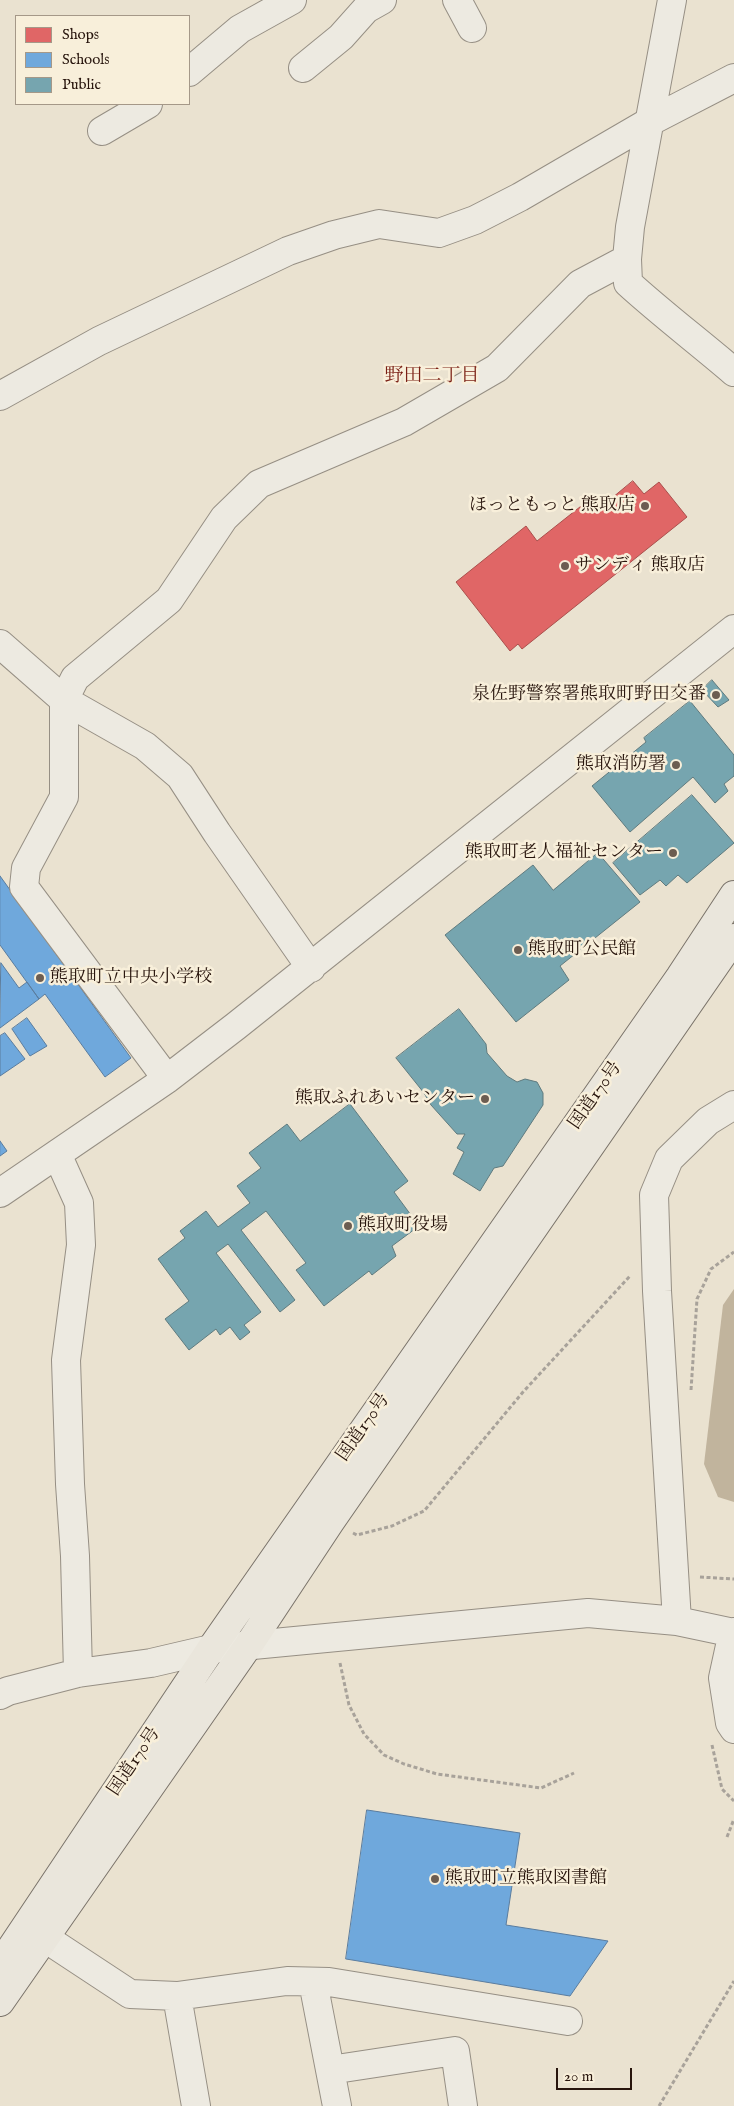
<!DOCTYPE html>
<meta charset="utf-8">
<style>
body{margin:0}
#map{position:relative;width:734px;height:2106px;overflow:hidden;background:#eae2d0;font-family:"IM FELL English",serif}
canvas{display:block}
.legend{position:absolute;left:15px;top:15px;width:175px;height:90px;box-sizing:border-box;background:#f8efda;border:1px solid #a59888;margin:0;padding:6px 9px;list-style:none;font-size:15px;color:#28150d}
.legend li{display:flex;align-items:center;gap:10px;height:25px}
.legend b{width:25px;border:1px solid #a59888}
.scale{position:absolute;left:556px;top:2068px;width:76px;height:22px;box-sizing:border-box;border:2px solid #28150d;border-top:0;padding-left:6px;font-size:15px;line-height:18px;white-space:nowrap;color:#28150d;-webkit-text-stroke:4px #f8efda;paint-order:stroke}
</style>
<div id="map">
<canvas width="734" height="2106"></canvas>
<ul class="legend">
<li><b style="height:14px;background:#e06666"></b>Shops</li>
<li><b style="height:14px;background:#6fa8dc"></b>Schools</li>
<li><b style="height:14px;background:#76a5af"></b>Public</li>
</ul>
<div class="scale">20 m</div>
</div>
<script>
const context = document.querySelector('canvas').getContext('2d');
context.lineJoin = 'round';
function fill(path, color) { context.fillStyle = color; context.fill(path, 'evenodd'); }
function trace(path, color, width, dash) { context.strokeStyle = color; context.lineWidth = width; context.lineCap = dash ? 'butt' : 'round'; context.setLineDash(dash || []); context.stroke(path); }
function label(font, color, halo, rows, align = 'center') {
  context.font = font + ' "IM FELL English","Noto Serif JP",serif'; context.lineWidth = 5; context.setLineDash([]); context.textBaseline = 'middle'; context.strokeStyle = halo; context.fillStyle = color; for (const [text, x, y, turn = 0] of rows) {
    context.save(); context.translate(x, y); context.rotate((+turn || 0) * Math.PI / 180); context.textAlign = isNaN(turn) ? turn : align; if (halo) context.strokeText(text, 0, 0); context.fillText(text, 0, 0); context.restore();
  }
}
fill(new Path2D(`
 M734,1289V1502L718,1497L704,1464L723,1305Z`), '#c1b49d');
const shops = new Path2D(`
 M633,481L644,494L659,482L687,517L522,649L518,644L510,651L456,582L526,526L537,541L595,495L603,505Z`);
fill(shops, '#e06666');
trace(shops, '#a94e4b', 1);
const schools = new Path2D(`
 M0,876L131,1058L105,1077L45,994L39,999L0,945Z
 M1,963L19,988L27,982L39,999L0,1028Z
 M27,1018L47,1046L30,1056L12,1029Z
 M5,1033L25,1059L0,1076V1036Z
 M0,1141L7,1151L0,1156Z
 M367,1810L520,1833L506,1925L608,1941L570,1996L346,1959Z`);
fill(schools, '#6fa8dc');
trace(schools, '#5a7c9e', 1);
const public = new Path2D(`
 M712,680L729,700L718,707L702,690Z
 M690,701L734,755V776L724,784L728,791L715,803L693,777L630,832L592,786L646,742L644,738Z
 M692,795L734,843L687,883L678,875L666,886L660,880L640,895L613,863Z
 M598,853L640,902L560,966L569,980L516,1022L445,935L533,865L553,890Z
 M459,1009L486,1044L487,1053L507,1076L517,1082L525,1079L537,1082L543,1093V1105L503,1166L494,1168L480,1191L453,1174L464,1152L457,1148L465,1134H457L431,1105L424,1093L396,1058Z
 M350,1104L408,1181L394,1192L419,1226L392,1246L396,1256L372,1275L369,1271L324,1306L296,1270L306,1263L266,1211L241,1230L295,1300L280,1312L228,1244L216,1253L261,1312L244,1325L250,1332L240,1340L230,1327L220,1335L216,1329L189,1350L165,1319L189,1301L158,1259L185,1238L180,1231L206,1211L218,1227L250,1203L237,1186L261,1168L249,1153L287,1124L300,1141Z`);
fill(public, '#76a5af');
trace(public, '#5f7a7e', 1);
const minor = new Path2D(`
 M457,0L472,28
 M672,0L630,227L627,259L628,283C662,314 699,342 734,372
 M303,68L341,37L366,9L382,0
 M189,72L240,29L292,0
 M102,131L148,104
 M0,396L99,341L288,251L334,235L379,224L439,233L475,220L520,197L649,122L734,78
 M0,644L64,700L145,746L180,776L217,833L311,968
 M167,1079L24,887L26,868L64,797V700L75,678L169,600L224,518L259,484L404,422L497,368L580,284L627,259
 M57,1154L79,1203L81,1245L66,1360L70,1484L75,1556L78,1673
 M0,1193L167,1079L236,1026L734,629
 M677,1621L657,1291L654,1195L669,1159L708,1121L734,1105
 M733,1632L723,1678L730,1723L734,1729
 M0,1695L8,1691L78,1673L151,1663L211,1649L588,1613L677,1621L734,1633
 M45,1938L130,1994L177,1996L196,2106
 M313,1982L337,2106
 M177,1996L287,1981L329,1982L568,2021
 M330,2070L455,2051L463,2106`);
const highway = new Path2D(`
 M0,1965L211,1649L680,977L734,895
 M0,2002L248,1646L330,1522L734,938`);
trace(minor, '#968f84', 30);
trace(highway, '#7a736a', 30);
trace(new Path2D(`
 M691,1390L697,1299L711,1269L734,1252
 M353,1533L357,1535L392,1526L424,1511L523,1392L630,1276
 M700,1577L734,1579
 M340,1663L349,1705L364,1734L384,1755L404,1764L437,1774L541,1788L574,1773
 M712,1745L722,1789L734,1801
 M727,1837L734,1819
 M659,2106L734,1981`), '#a8a29a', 3, [4, 2.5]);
trace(minor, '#edeae1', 28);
trace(highway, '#eae6dc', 28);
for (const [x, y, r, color] of [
 [645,506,5,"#6c5d51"],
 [565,566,5,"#6c5d51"],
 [716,695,5,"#6c5d51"],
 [676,765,5,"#6c5d51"],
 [673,853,5,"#6c5d51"],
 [518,950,5,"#6c5d51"],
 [40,978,5,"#6c5d51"],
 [485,1099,5,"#6c5d51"],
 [348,1226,5,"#6c5d51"],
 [435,1879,5,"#6c5d51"]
]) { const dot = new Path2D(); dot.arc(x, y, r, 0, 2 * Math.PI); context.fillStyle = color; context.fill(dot); trace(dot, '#f8efda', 2); }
label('18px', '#28150d', '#f8efda', [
 ["ほっともっと 熊取店",635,506],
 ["サンディ 熊取店",575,566,"left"],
 ["泉佐野警察署熊取町野田交番",706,695],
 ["熊取消防署",666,765],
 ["熊取町老人福祉センター",663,853],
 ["熊取町公民館",528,950,"left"],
 ["熊取町立中央小学校",50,978,"left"],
 ["熊取ふれあいセンター",475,1099],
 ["熊取町役場",358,1226,"left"],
 ["熊取町立熊取図書館",445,1879,"left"]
], 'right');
label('18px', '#28150d', '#f8efda', [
 ["国道170号",596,1096,-55],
 ["国道170号",364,1428,-55],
 ["国道170号",135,1762,-56]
]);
label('19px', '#7a1f14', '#f8efda', [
 ["野田二丁目",432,377]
]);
</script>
